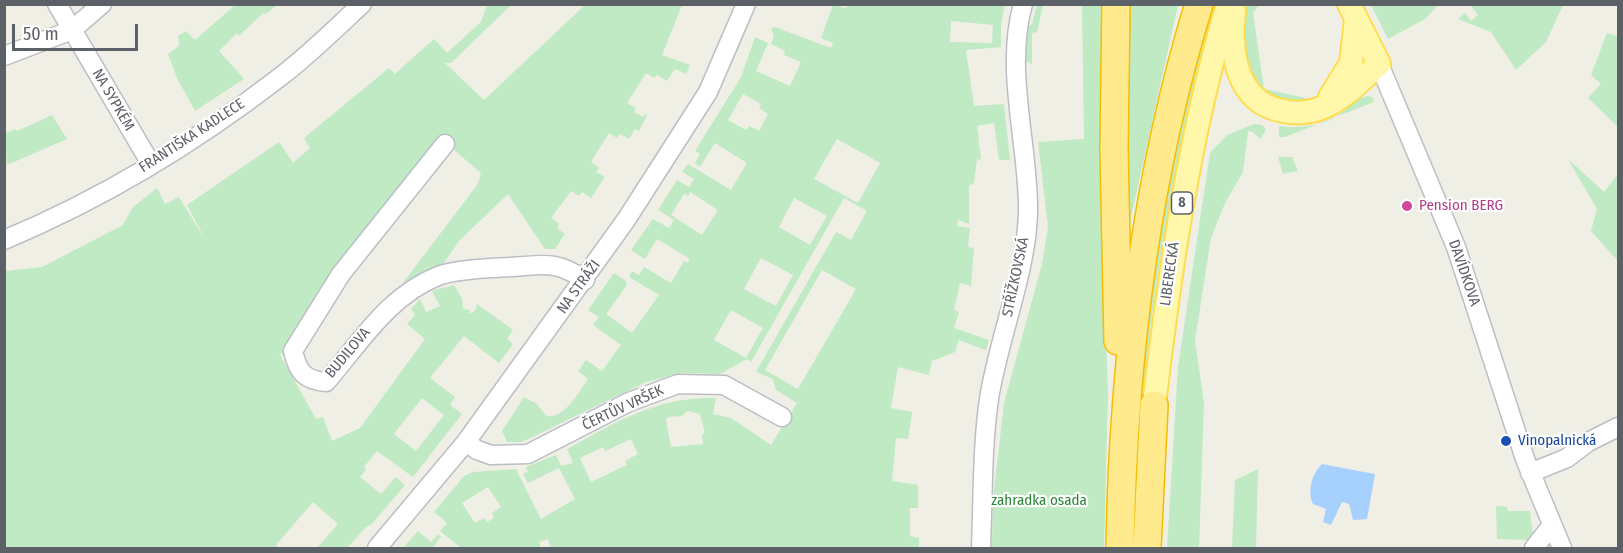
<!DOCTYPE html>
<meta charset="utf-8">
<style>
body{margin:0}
#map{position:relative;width:1623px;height:553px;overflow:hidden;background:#f0efe5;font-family:"Fira Sans Condensed",sans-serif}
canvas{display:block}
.frame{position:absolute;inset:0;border:6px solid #5c6067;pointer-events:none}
.scale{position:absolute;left:12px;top:24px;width:126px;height:27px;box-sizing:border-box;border:3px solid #5c6067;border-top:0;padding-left:8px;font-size:18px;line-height:21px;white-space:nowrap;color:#5c6067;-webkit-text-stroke:4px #fff;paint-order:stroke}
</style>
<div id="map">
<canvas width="1623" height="553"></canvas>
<div class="frame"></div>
<div class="scale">50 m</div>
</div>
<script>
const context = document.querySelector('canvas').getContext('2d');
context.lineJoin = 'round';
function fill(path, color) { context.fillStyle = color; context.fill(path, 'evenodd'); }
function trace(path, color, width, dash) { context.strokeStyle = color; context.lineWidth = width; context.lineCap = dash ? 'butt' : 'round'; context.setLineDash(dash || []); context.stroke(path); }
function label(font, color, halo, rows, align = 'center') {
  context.font = font + ' "Fira Sans Condensed",sans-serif'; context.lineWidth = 4.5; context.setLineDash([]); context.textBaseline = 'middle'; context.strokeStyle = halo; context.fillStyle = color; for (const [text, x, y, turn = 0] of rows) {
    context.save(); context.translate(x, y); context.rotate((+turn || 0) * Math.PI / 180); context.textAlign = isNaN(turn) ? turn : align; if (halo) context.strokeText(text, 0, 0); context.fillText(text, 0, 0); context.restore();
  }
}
fill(new Path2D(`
 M848,4L1005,5L1001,23V47L966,50L974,106L1004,104L1010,160H999L994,123L977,126L981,160L977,159L974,184L969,185V224L958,220L957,226L970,228L968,247L974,248L971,286L960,283L954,310L959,312L954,328L989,340L986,350L959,340L955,352L932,361L929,375L898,367L891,408L912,412L908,439L896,438L892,481L918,485V508H910V536L919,538V548H551L548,539L539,542L541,548H461L440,531L447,523L434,512L464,476L473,472L516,469L541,519L575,499L559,468L528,483L523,474L528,472L526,467L556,455L561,466L573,463L567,449C618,421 656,397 716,398L713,414L731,418L771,445L797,403L776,390L773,379L756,372L836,232L851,240L867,211L844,198L751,362L747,359L720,374L682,373L646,382L522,442H507L502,431L524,397L537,404L546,416C565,419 578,393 588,379L578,371L586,360L602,371L621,345L593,325L599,317L588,310L614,273L626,281L627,285L606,314L632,333L659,295L629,277L632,271L639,275L644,267L671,283L684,261L687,263L690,259L657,239L645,259L631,250L653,219L669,228L674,220L658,210L677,180L689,187L694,179L682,172L688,164L731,190L747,163L715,143L700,167L695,163L700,154L695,151L741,77L755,37L768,43L756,71L790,86L801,62L784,55L785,51L771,44L774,36L771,29L775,27L831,48L833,43L821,38L833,5L846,8ZM951,21L993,25L992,43L950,42ZM743,94L761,104L759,108L768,114L759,131L749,126L746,130L728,120ZM837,139L880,163L858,203L814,179ZM690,192L718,210L702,235L671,215L684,194L688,196ZM794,198L827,216L810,245L779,227ZM761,258L793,275L776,306L744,289ZM822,270L856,289L798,389L765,370ZM731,310L763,328L746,358L714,340ZM687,411L700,414L705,433L702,434L703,444L671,447L666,420L668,417L682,416ZM631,439L638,454L625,461L627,465L591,482L580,458L603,447L605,451ZM488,487L501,507L492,513L494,518L487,522L484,518L475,523L462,503Z
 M235,5H277L266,14L263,13L239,36L237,33L219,51L244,79L195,111L177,78L168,54L179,46L178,36L186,31L195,40Z
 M487,5H511L451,63H445L484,100L585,5H682L662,55L690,65L686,74L675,69L667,81L657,75L654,78L646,73L627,103L636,108L634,112L643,117L645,114L647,115L639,131L635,129L629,139L620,134L617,138L609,133L591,162L599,168L596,172L605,177L591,198L582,192L579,196L571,191L551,218L559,224L557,228L565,234L555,249H545L508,194L459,241L441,267L402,284L478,184L481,173L439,137L338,267L284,355L279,353L316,419L323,417L332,441L360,428L425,339L407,324L415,315L411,309L420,299L426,312L440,306L432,291L454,285L462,299L463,309L470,310L469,314L475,311L477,304L513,330L507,339L513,344L499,363L464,336L430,378L455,397L450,405L462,414L413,477L377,451L364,467L366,469L360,477L381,494L396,477L405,485L373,523L366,527L347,548H317L338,524L313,502L276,545L279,548H5V271L42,267L123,225L132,208L157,188L165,204L179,197L206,241L187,205L279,142L293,163L310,148L304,138L389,68L395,74L434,39L447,53L481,22ZM422,398L444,415L416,451L394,434Z
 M1037,5H1043L1037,32L1032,33V64L1023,60L1025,30L1032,24Z
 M1082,5H1106L1104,282L1108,395L1104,548H992L993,499L1004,403L1042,264L1048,227L1038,142L1084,139Z
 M1129,5H1178L1126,240Z
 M1209,5H1217C1182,133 1153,265 1144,398C1141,448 1140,498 1138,548H1131L1137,398L1162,209Z
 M1247,5H1259L1253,13L1264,89L1310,99L1324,93L1323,97C1300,105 1262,105 1249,77C1244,67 1242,48 1241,36C1240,26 1245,14 1247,5Z
 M1371,5H1438L1425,19L1388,39Z
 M1470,5H1563L1546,42L1516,70L1491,32L1458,19L1465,13L1471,21L1478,15Z
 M1618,31V127L1588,98L1601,84L1591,75L1607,33L1617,36Z
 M1368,96L1372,97L1374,102L1285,137H1279V126C1299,129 1328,126 1344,111C1352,103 1356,99 1368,96Z
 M52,115L67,139L7,165L5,133L16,129L17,131Z
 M1254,124L1262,125L1266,130L1260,139L1253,132L1248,131L1243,172L1225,203L1211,238L1195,340L1204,404L1199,548H1167L1178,367L1210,153L1227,135Z
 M1278,157H1292L1298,171L1283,174Z
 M1568,159L1604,192L1618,174V261L1591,231L1597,209Z
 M1258,469L1256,548H1232L1235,480Z
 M1496,506L1507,507L1508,511H1530L1533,535L1529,540L1497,539Z
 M418,531L431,542L438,534L441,537L432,548H403Z`), '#bfeac3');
fill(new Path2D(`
 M1322,464L1375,474L1367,519L1353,520L1349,504L1342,502L1331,525L1323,522L1326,509L1313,504C1307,490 1312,474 1322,464Z`), '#a6d1ff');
const minor = new Path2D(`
 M57,4L151,164
 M4,56L72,30L102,4
 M1379,64L1456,247L1525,459L1562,548
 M445,144L341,274L293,351C298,372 304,380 326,382C360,343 388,296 438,276C456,269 491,268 511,267C544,265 555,260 585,280
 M4,240C102,199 196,142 280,77C309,55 335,29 362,4
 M466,442L477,450L491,455L528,454L629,402L678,384L724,385L782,417
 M1530,473L1567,458L1588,442L1618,427
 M377,548L466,442L626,220L708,92L746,4
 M981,548C983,499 982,447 989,399C998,340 1027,271 1028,212C1029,145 1004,71 1023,4
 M1534,548L1552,525`);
const major = new Path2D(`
 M1234,10C1230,51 1235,102 1283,111C1298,114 1310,113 1324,107C1345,98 1362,79 1379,64L1349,4
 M1330,97L1351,63L1356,20
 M1154,405C1170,270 1189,136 1228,4`);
const highway = new Path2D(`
 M1116,4L1114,148L1118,341
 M1120,548C1123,366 1145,180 1199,4
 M1147,548L1154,405`);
trace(minor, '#bcbec5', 21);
trace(major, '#ffdc50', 26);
trace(highway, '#f5bd00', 30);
trace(minor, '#fff', 18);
trace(major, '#fff8ab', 22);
trace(highway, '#ffeb8d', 27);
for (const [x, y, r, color] of [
 [1407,206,6,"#d1479c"],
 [1506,441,6,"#1a4fb4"]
]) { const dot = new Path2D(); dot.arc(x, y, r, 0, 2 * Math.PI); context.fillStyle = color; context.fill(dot); trace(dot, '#fff', 2); }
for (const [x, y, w] of [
 [1182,203,21]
]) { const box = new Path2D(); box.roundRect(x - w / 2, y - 11, w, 22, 4.5); context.fillStyle = '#fff'; context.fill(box); trace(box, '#5c6067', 1.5); }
label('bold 14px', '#5c6067', null, [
 ["8",1182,203]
]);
label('15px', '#5c6067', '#fff', [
 ["NA SYPKÉM",113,100,60],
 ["FRANTIŠKA KADLECE",192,136,-33],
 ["DAVÍDKOVA",1464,273,71],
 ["LIBERECKÁ",1170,274,-82],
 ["STŘÍŽKOVSKÁ",1016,277,-78],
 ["NA STRÁŽI",579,287,-54],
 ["BUDILOVA",348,353,-50],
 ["ČERTŮV VRŠEK",623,408,-25]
]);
label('15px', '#b23c85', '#fff', [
 ["Pension BERG",1419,206]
], 'left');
label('15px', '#164399', '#fff', [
 ["Vinopalnická",1518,441]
], 'left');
label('15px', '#2d8638', '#fff', [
 ["zahradka osada",1039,501]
]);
</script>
